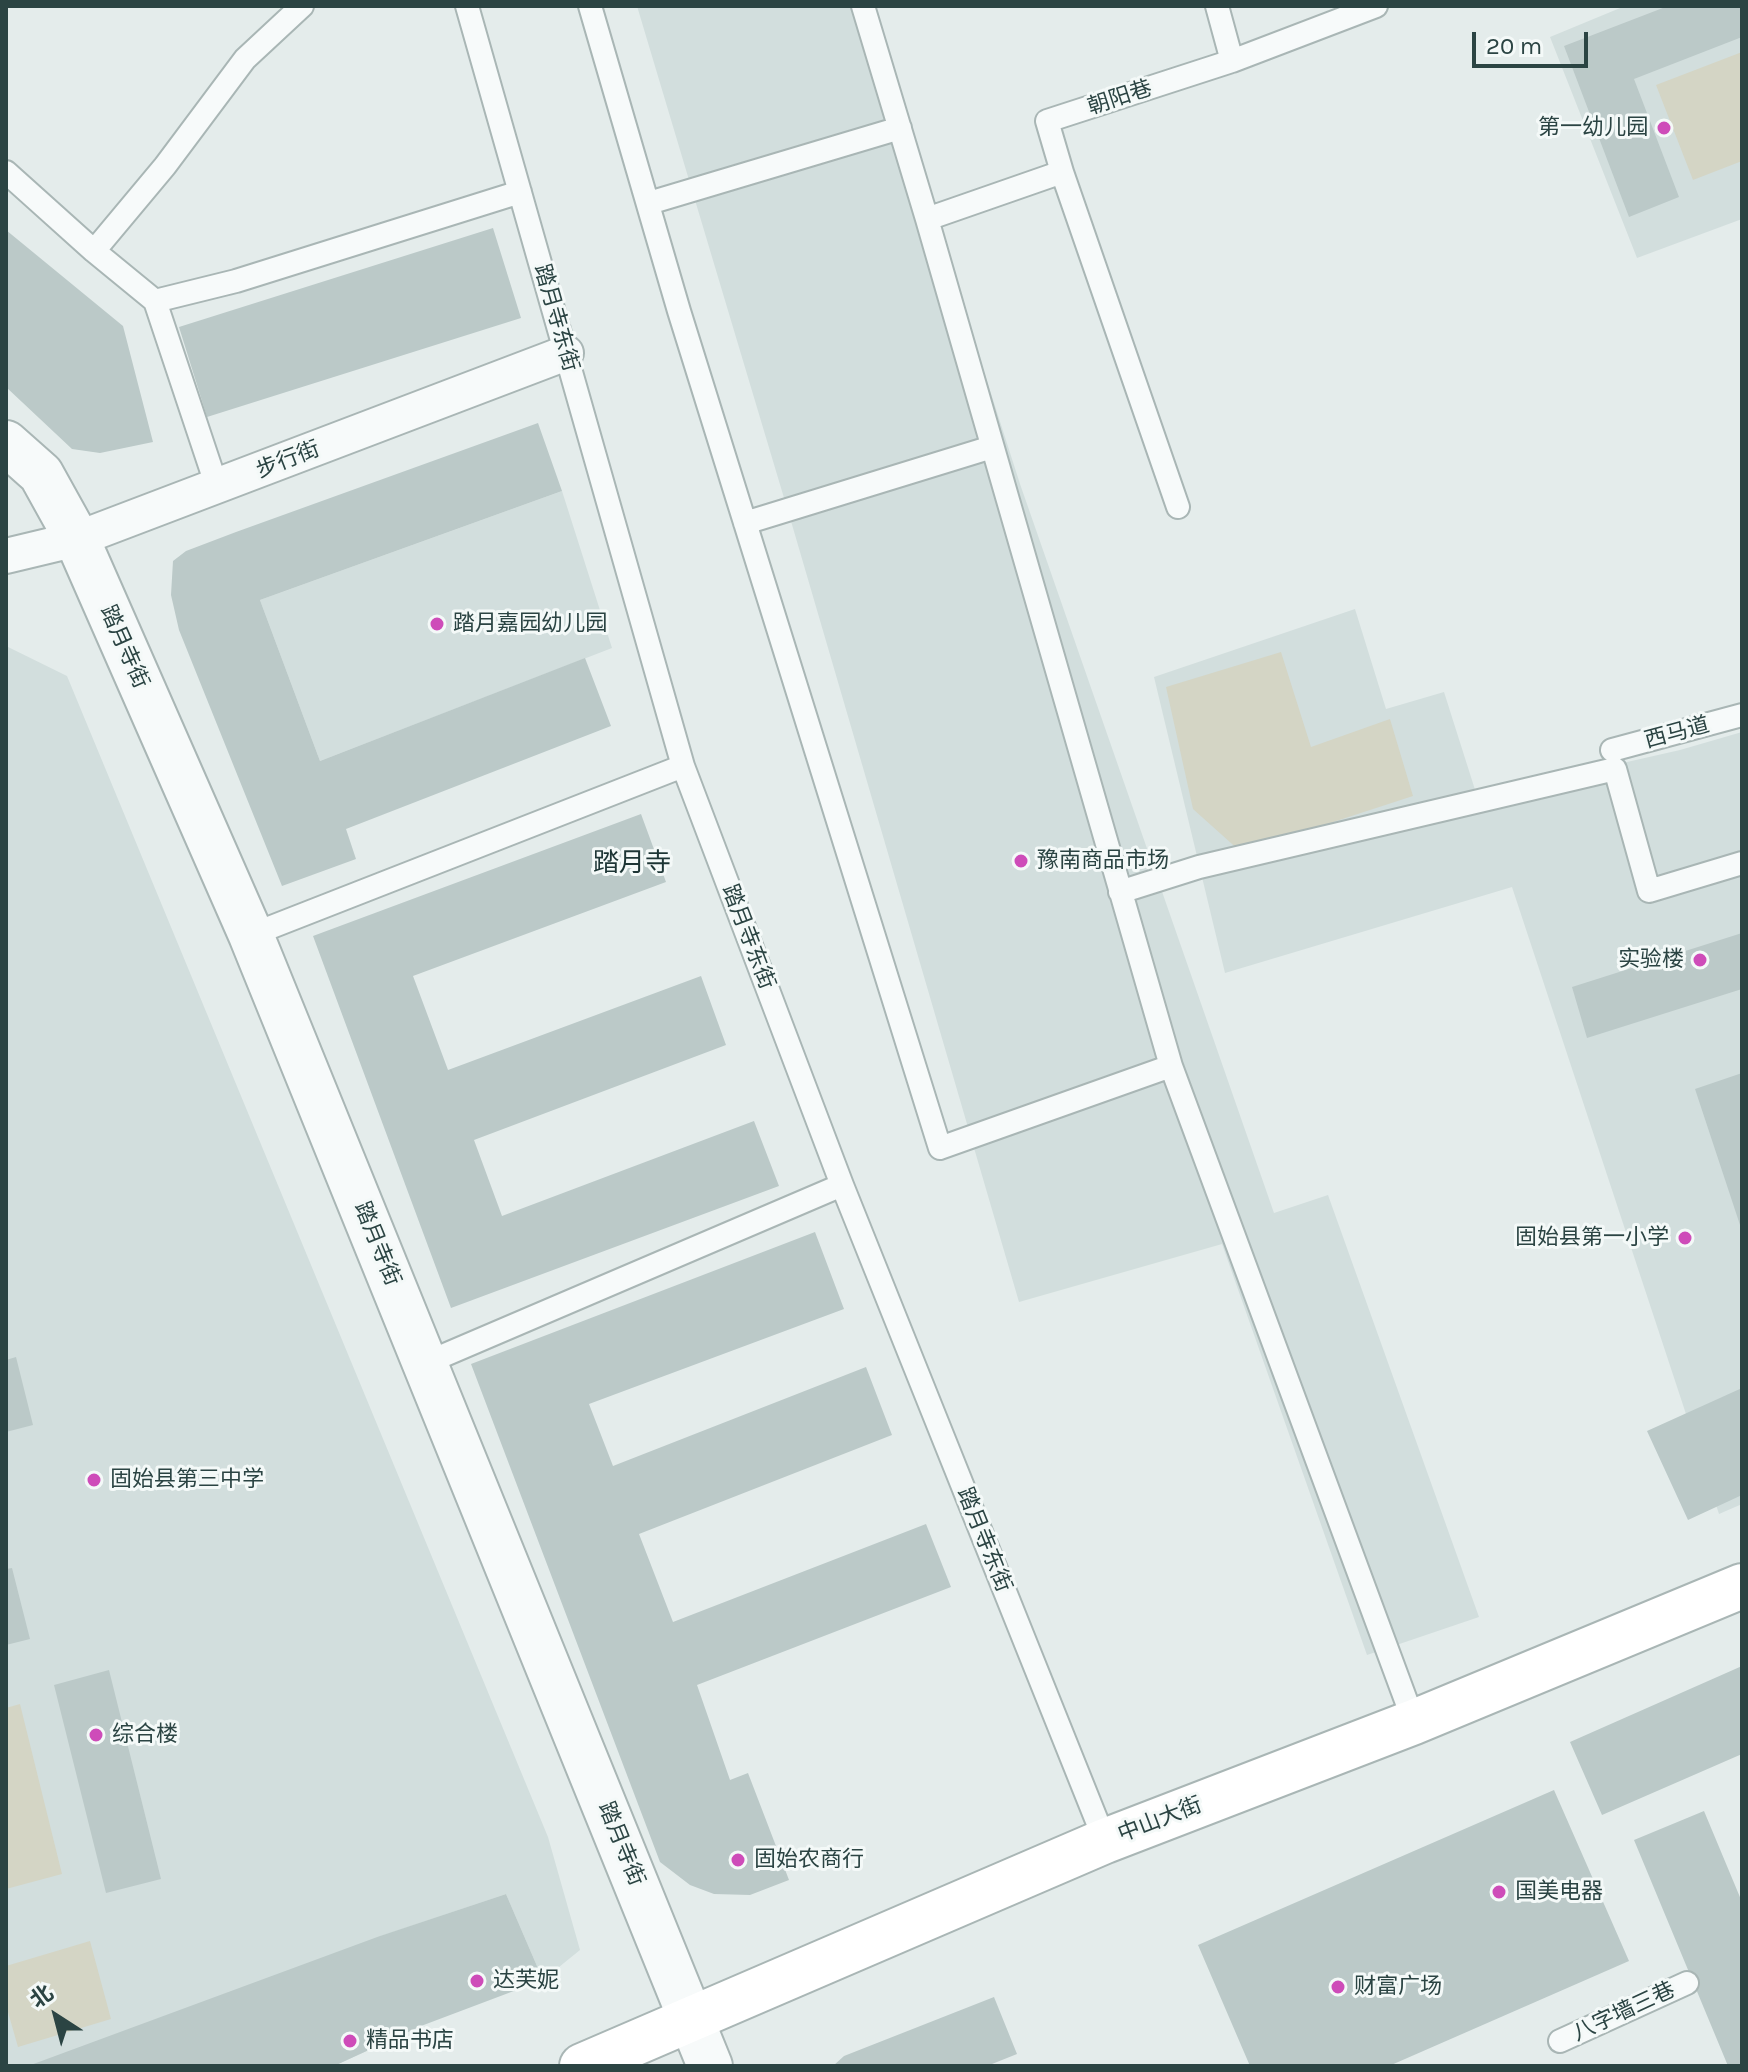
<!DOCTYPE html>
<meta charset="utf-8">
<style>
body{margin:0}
#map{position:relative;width:1748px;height:2072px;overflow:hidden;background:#e4eceb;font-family:Karla,"Noto Sans SC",sans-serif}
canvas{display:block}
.frame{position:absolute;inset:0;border:8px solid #2b4443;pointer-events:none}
.north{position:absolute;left:16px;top:1976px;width:80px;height:80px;-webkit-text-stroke:6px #f4f9f8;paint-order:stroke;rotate:324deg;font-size:22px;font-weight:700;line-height:32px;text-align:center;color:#2b4443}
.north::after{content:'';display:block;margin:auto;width:28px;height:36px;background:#2b4443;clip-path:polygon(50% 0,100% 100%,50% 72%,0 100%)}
.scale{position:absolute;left:1472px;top:32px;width:116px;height:36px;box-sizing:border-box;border:4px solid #2b4443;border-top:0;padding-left:10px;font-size:24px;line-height:28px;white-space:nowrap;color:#2b4443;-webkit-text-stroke:6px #f4f9f8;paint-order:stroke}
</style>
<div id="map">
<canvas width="1748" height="2072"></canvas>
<div class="frame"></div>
<div class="north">北</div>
<div class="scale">20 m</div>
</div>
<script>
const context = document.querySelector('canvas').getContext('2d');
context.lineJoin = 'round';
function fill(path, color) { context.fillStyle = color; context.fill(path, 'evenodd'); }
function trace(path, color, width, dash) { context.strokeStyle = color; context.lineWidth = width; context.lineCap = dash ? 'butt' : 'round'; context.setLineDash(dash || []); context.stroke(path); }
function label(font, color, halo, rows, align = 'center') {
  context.font = font + ' Karla,"Noto Sans SC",sans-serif'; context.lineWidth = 6; context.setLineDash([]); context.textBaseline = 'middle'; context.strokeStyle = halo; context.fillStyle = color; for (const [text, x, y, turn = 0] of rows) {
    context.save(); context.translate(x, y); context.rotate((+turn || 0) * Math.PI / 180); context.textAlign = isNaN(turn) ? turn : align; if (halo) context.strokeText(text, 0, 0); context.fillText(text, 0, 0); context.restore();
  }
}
fill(new Path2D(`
 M637,6H867L1020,484L1274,1213L1328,1195L1479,1617L1367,1655L1222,1244L1019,1302L793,528Z
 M1625,6H1742V219L1637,258L1550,37Z
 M562,491L612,648L320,761L260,600Z
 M1355,609L1386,709L1444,692L1477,796L1680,750L1742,732V1504L1719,1514L1512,887L1225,973L1154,677Z
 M6,646L67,676L548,1837L580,1950L543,1980L506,1894L381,1936L421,2026L334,2066H6Z`), '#d2dedd');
fill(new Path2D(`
 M1742,52V161L1693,180L1656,85Z
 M1281,652L1311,747L1390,719L1413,796L1241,852L1193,809L1166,687Z
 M20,1704L62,1874L6,1889V1708Z
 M90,1941L111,2019L18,2047L6,2005V1966Z`), '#d4d5c5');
fill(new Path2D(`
 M1668,6H1742V37L1634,79L1679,197L1629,217L1564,46Z
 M493,228L521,318L207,417L179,327Z
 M6,230L123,326L153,442L100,453L72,449L6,387Z
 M538,423L562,491L260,600L320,761L585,658L611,726L346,829L356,859L282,886L179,630L171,595L173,561L186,551L236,532Z
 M641,814L666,882L413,976L448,1070L701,976L726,1045L474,1140L502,1216L754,1121L779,1186L451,1308L313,936Z
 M1742,933V989L1587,1038L1572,987Z
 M1742,1073V1228H1741L1695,1089Z
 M815,1232L844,1309L589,1404L613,1466L866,1367L892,1435L639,1534L673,1622L926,1524L951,1587L697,1685L730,1780L748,1773L789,1880L750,1895L714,1894L690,1885L660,1862L471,1364Z
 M16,1357L33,1425L6,1432V1360Z
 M1742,1388V1495L1688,1520L1647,1431Z
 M12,1568L30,1639L6,1645V1569Z
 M1742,1666V1754L1602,1815L1570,1742Z
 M109,1670L161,1879L106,1893L54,1685Z
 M1554,1790L1629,1961L1389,2066H1250L1198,1945Z
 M1704,1811L1742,1902V2066H1728L1634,1840Z
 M506,1894L543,1980L421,2026L334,2066H28L380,1936Z
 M994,1997L1017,2054L987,2066H833L844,2056Z`), '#bbc9c8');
const service = new Path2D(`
 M467,6L683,766L842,1185L1105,1841
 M590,6L679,311L940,1148L1171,1066
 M863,6L927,219L1171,1066L1414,1722
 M1217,6L1232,61
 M6,172L94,251L155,301L236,281L520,192
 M1062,172L1178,507
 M649,203L900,128
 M927,219L1062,172L1047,121L1232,61L1376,6
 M94,251L165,166L245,59L302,6
 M155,301L217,487
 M745,523L992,447
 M1612,750L1742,715
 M1120,892L1199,867L1615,769L1649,891L1742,863
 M251,935L683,766
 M426,1363L842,1185
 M1560,2041L1687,1983`);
const pedestrian = new Path2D(`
 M6,556L77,539L566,353`);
const tertiary = new Path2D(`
 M6,443L41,474L77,539L251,935L710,2066`);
const secondary = new Path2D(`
 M582,2066L1105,1841L1414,1722L1742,1586`);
trace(service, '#a9b6b5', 26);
trace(pedestrian, '#a9b6b5', 38);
trace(tertiary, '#a9b6b5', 48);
trace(secondary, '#a9b6b5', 48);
trace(service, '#f7fafa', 22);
trace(pedestrian, '#f7fafa', 34);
trace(tertiary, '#f7fafa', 44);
trace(secondary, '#fff', 44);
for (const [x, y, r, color] of [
 [1664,128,8,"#ce4cb9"],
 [437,624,8,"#ce4cb9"],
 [1021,861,8,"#ce4cb9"],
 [1700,960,8,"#ce4cb9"],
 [1685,1238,8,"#ce4cb9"],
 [94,1480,8,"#ce4cb9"],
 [96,1735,8,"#ce4cb9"],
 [738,1860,8,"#ce4cb9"],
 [1499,1892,8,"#ce4cb9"],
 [477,1981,8,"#ce4cb9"],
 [1338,1987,8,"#ce4cb9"],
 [350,2041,8,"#ce4cb9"]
]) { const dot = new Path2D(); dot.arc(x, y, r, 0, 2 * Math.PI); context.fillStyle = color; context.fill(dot); trace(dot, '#f4f9f8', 3); }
label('22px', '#2b4443', '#f4f9f8', [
 ["朝阳巷",1120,98,-18],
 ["踏月寺东街",556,318,74],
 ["步行街",288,460,-21],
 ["踏月寺街",124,647,66],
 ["西马道",1677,733,-15],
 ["踏月寺东街",748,937,69],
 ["踏月寺街",377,1244,68],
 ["踏月寺东街",984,1540,68],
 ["中山大街",1160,1820,-21],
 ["踏月寺街",621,1844,68],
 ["八字墙三巷",1624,2012,-25]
]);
label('22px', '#2b4443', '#f4f9f8', [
 ["第一幼儿园",1648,128,"right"],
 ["踏月嘉园幼儿园",453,624],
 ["豫南商品市场",1037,861],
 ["实验楼",1684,960,"right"],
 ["固始县第一小学",1669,1238,"right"],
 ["固始县第三中学",110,1480],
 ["综合楼",112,1735],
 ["固始农商行",754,1860],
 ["国美电器",1515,1892],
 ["达芙妮",493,1981],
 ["财富广场",1354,1987],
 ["精品书店",366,2041]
], 'left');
label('26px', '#1d3535', '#f4f9f8', [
 ["踏月寺",632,864]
]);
</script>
